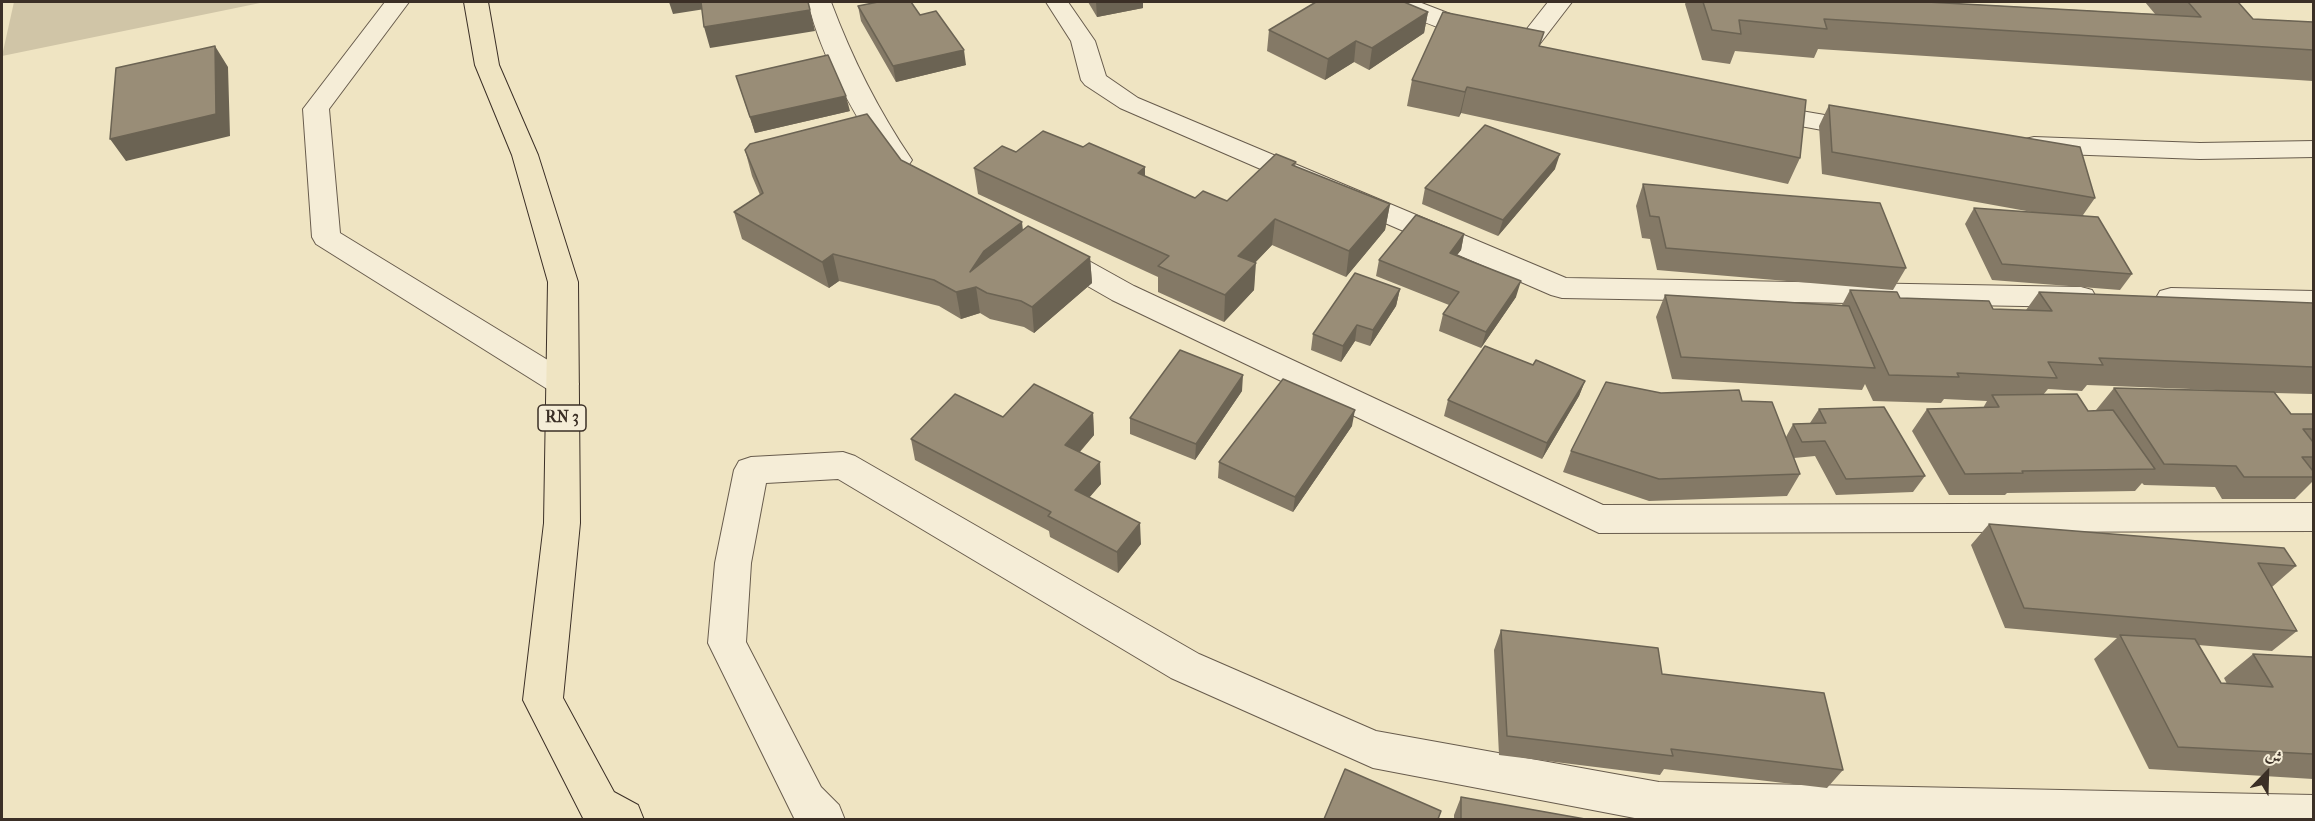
<!DOCTYPE html>
<meta charset="utf-8">
<style>
body{margin:0}
#map{position:relative;width:2315px;height:821px;overflow:hidden;background:#efe4c2;font-family:"IM FELL French Canon",Amiri,serif}
canvas{display:block}
.frame{position:absolute;inset:0;border:3px solid #3b2f26;pointer-events:none}
.north{position:absolute;left:2237px;top:743px;width:60px;height:60px;-webkit-text-stroke:4px #f5edd7;paint-order:stroke;rotate:23deg;font-size:16px;font-weight:700;line-height:24px;text-align:center;color:#3b2f26}
.north::after{content:'';display:block;margin:auto;width:21px;height:27px;background:#3b2f26;clip-path:polygon(50% 0,100% 100%,50% 72%,0 100%)}
</style>
<div id="map">
<canvas width="2315" height="821"></canvas>
<div class="frame"></div>
<div class="north">ش</div>
</div>
<script>
const context = document.querySelector('canvas').getContext('2d');
context.lineJoin = 'round';
function fill(path, color) { context.fillStyle = color; context.fill(path, 'evenodd'); }
function trace(path, color, width, dash) { context.strokeStyle = color; context.lineWidth = width; context.lineCap = dash ? 'butt' : 'round'; context.setLineDash(dash || []); context.stroke(path); }
function label(font, color, halo, rows, align = 'center') {
  context.font = font + ' "IM FELL French Canon",serif'; context.lineWidth = 4.5; context.setLineDash([]); context.textBaseline = 'middle'; context.strokeStyle = halo; context.fillStyle = color; for (const [text, x, y, turn = 0] of rows) {
    context.save(); context.translate(x, y); context.rotate((+turn || 0) * Math.PI / 180); context.textAlign = isNaN(turn) ? turn : align; if (halo) context.strokeText(text, 0, 0); context.fillText(text, 0, 0); context.restore();
  }
}
fill(new Path2D(`
 M14,2H265L2,56Z`), '#d0c5a7');
const minor = new Path2D(`
 M385,2H409L329,109L340,233L574,376L579,384L574,392L563,396L552,392L316,244L312,237L303,109Z
 M808,2H831C852,58 878,110 912,160L908,166L898,168L888,166C856,118 821,58 808,2Z
 M1046,2H1068L1095,41L1106,76L1138,98L1566,278L2081,287L2092,290L2096,297L2092,304L2081,307L1562,298L1551,295L1120,108L1085,85L1081,80L1071,41Z
 M1389,2H1419L1492,30L1495,35L1492,40L1483,42L1474,40C1456,33 1399,16 1389,2Z
 M1548,2H1572L1532,54L1523,56L1514,54L1511,49Z
 M1760,104L1866,122L1875,124L1879,130L1875,136L1866,138L1751,117L1747,112L1751,107Z
 M2034,137L2200,143L2314,141V157L2200,159L2034,153L2025,151L2021,145L2025,139Z
 M1052,243L1062,246L1134,286L1603,505L2314,503V531L1599,533L1112,300L1042,260L1037,253L1042,246Z
 M2171,288L2314,291V311L2171,308L2160,305L2156,298L2160,291Z
 M843,452L855,456L1199,654L1376,731L1659,782L2314,795V820H1645L1373,768L1171,678L838,479L766,483L751,563L746,642L821,787L839,805L845,820H795L708,643L715,563L734,470L739,461L751,457Z`);
const major = new Path2D(`
 M464,2H488L499,65L538,155L578,282L580,523L563,698L614,792L638,805L644,820H584L523,700L544,523L548,282L512,155L475,65Z`);
trace(minor, '#685c4d', 2);
trace(major, '#3b2f26', 2);
fill(minor, '#f5edd7');
fill(major, '#efe4c2');
fill(new Path2D(`
 M1088,2H1143V8L1097,17Z
 M1686,2H1927L2155,14L2145,2H2238L2253,19L2313,22V81L1818,49L1814,58L1735,51L1730,64L1702,60L1685,4Z
 M858,6L920,15L966,65L896,82L861,21Z
 M1428,12L1424,33L1369,70L1354,62L1325,80L1267,51L1269,30Z
 M1541,47L1800,158L1788,184L1461,113L1459,117L1407,106L1412,80Z
 M736,76L850,111L755,133Z
 M1829,105L2095,198L2083,215L2132,274L2120,290L1992,280L1965,224L1974,208L2032,212L1822,174L1819,126Z
 M1083,147L1145,167V177L1195,198L1227,201L1296,162L1295,167L1390,204L1385,230L1346,277L1272,245L1255,263L1254,290L1224,322L1158,292V277L978,194L974,168L1016,152Z
 M745,150L901,160L1023,230L1090,257L1092,283L1034,333L1024,327L990,319L980,313L961,319L939,306L839,281L829,288L742,239L734,212L760,195L752,176Z
 M1555,169L1498,236L1422,204L1425,188Z
 M1643,184L1906,268L1893,290L1657,270L1650,239L1642,238L1636,206Z
 M1464,234L1461,250L1457,255L1516,297L1481,348L1439,331L1443,314L1449,305L1376,276L1379,260Z
 M1400,289L1396,306L1370,346L1355,341L1341,362L1311,350L1313,334Z
 M1850,290L1900,298L1993,309L2026,310L2039,292L2313,303V394L2275,393L2291,414H2313V468L2312,470L2313,471V481L2295,499H2222L2215,487L2144,485L2142,483L2135,491L2007,493L2005,495H1949L1912,431L1927,409L1983,408L1987,401L1944,399L1941,403L1873,401L1865,384L1862,390L1672,379L1656,317L1665,295L1842,305ZM2087,385L2217,390L2114,388L2096,410V411H2088L2043,395L2048,389L2082,391Z
 M1533,365L1585,381L1579,396L1542,459L1444,416L1448,400Z
 M1242,391L1195,460L1130,434V418Z
 M1661,393L1742,401L1786,437L1793,424L1810,423L1819,409L1925,476L1913,492L1836,495L1815,456L1794,458L1800,474L1787,496L1649,501L1563,472L1571,451Z
 M1093,413L1094,435L1080,452L1101,484L1089,497L1141,544L1118,573L1050,537L1049,531L915,460L911,439L1003,417Z
 M1352,426L1293,512L1218,478L1219,462Z
 M1989,524L2296,566L2272,587L2297,631L2272,651L2198,645L2221,683L2227,684L2224,678L2253,654L2313,657V779L2149,769L2094,659L2117,638L2005,628L1971,545Z
 M1501,630L1843,770L1827,788L1664,769L1660,775L1499,755L1494,650Z
 M1461,797L1585,819H1454V815Z`), '#847966');
fill(new Path2D(`
 M669,2H703L705,9L673,14Z
 M1096,2H1143V8L1097,17Z
 M810,10L815,31L710,48L704,27Z
 M1428,12L1424,33L1369,70L1372,48Z
 M1356,41L1354,62L1325,80L1328,59Z
 M215,46L228,67L230,136L126,161L110,139Z
 M964,50L966,65L896,82L893,66Z
 M1467,87L1461,113L1459,117L1465,92Z
 M846,96L850,111L755,133L750,117Z
 M1560,154L1555,169L1498,236L1503,220Z
 M1145,167V193L1138,173Z
 M1390,204L1385,230L1346,277L1349,251Z
 M1275,219L1272,245L1236,282L1238,256Z
 M1022,222L1025,248L976,287L980,313L961,319L956,292L984,251Z
 M1464,234L1461,250L1446,269L1450,253Z
 M833,254L839,281L829,288L822,262Z
 M1090,257L1092,283L1034,333L1032,307Z
 M1256,263L1254,290L1224,322L1225,295Z
 M1521,281L1516,297L1481,348L1486,332Z
 M1400,289L1396,306L1370,346L1373,330Z
 M1357,325L1355,341L1341,362L1343,346Z
 M1243,375L1242,391L1195,460L1196,444Z
 M1585,381L1579,396L1542,459L1547,443Z
 M1355,410L1352,426L1293,512L1295,497Z
 M1093,413L1094,435L1067,466L1065,445Z
 M1100,462L1101,484L1077,512L1075,490Z
 M1140,523L1141,544L1118,573L1117,552Z`), '#6b6353');
const building = new Path2D(`
 M701,2H808L810,10L704,27Z
 M878,2H911L920,15L936,11L964,50L893,66L858,6Z
 M1316,2H1404L1428,12L1372,48L1356,41L1328,59L1269,30Z
 M1703,2H1927L2201,17L2188,2H2238L2253,19L2313,22V50L1824,19L1827,29L1739,20L1741,34L1712,30Z
 M1443,12L1544,32L1539,46L1806,100L1800,158L1467,87L1465,92L1412,80Z
 M215,46L216,114L110,139L116,68Z
 M828,55L846,96L750,117L736,76Z
 M1829,105L2080,147L2095,198L1832,152Z
 M867,114L901,160L1022,222L984,251L970,272L1028,226L1090,257L1032,307L1021,301L987,293L976,287L956,292L934,280L833,254L822,262L734,212L763,193L745,150L750,144Z
 M1485,125L1560,154L1503,220L1425,188Z
 M1043,131L1083,147L1089,143L1145,167L1138,173L1195,198L1203,191L1227,201L1276,154L1296,162L1292,165L1390,204L1349,251L1275,219L1238,256L1256,263L1225,295L1158,266L1169,256L974,168L1002,146L1016,152Z
 M1643,184L1880,203L1906,268L1666,248L1659,217L1650,216Z
 M1974,208L2098,217L2132,274L2002,264Z
 M1416,215L1464,234L1450,253L1521,281L1486,332L1443,314L1459,292L1379,260Z
 M1355,273L1400,289L1373,330L1357,325L1343,346L1313,334Z
 M1850,290L1897,292L1900,298L1989,301L1993,309L2052,311L2039,292L2313,303V367L2099,358L2103,365L2048,362L2057,378L1957,373L1959,377L1889,375Z
 M1665,295L1849,306L1875,368L1681,357Z
 M1485,346L1533,365L1536,360L1585,381L1547,443L1448,400Z
 M1180,350L1243,375L1196,444L1130,418Z
 M1283,379L1355,410L1295,497L1219,462Z
 M1606,382L1661,393L1739,390L1742,401L1772,402L1800,474L1659,479L1571,451Z
 M1034,384L1093,413L1065,445L1100,462L1075,490L1140,523L1117,552L1048,516L1051,512L911,439L955,394L1003,417Z
 M2114,388L2274,392L2291,414H2313V429H2303L2313,442V457H2302L2313,471V477H2244L2236,466L2164,464Z
 M2077,394L2088,411L2113,410L2155,469L2022,471L2023,473L1965,474L1927,409L1999,407L1992,395Z
 M1884,407L1925,476L1846,479L1825,441L1802,442L1793,424L1826,423L1819,409Z
 M1989,524L2284,548L2296,566L2258,563L2297,631L2024,608Z
 M1501,630L1658,648L1662,674L1824,693L1843,770L1671,749L1673,756L1507,736Z
 M2120,635L2195,639L2221,683L2273,687L2253,654L2313,657V754L2178,747Z
 M1345,769L1441,811L1438,819H1324Z
 M1461,797L1585,819H1461Z`);
fill(building, '#998d77');
trace(building, '#6b6353', 1.5);
for (const [x, y, w] of [
 [562,418,48]
]) { const box = new Path2D(); box.roundRect(x - w / 2, y - 13, w, 26, 4.5); context.fillStyle = '#f5edd7'; context.fill(box); trace(box, '#3b2f26', 1.5); }
label('bold 16px', '#3b2f26', null, [
 ["RN 3",562,418]
]);
</script>
